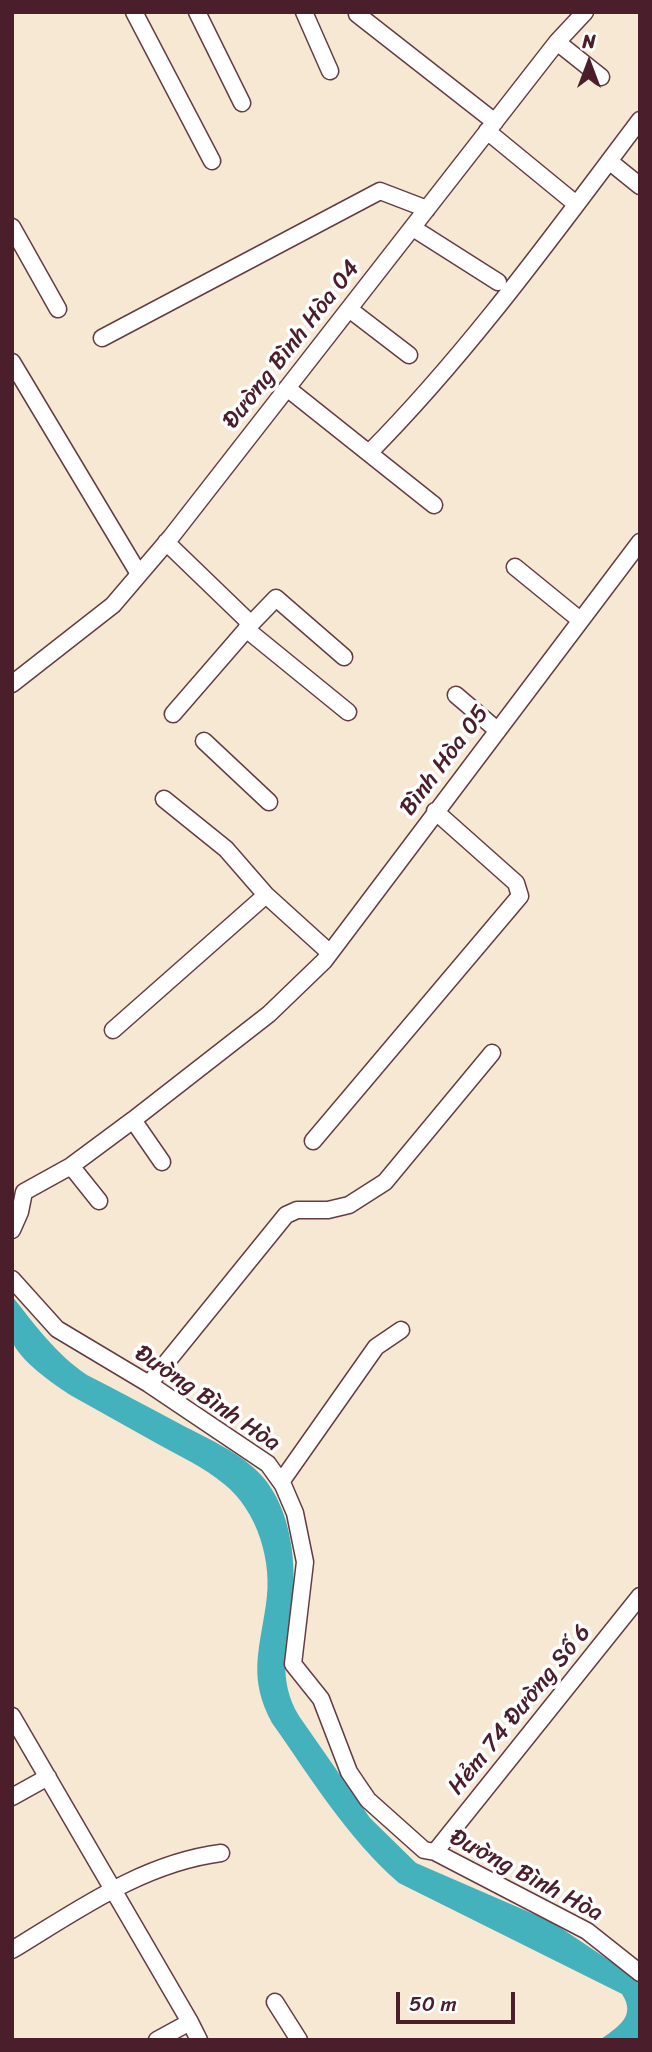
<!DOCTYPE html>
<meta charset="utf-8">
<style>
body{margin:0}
#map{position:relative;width:652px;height:2052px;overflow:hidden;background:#f7e8d4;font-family:Sriracha,sans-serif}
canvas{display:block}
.frame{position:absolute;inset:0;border:14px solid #4a1f2b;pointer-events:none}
.north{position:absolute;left:554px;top:28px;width:70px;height:70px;-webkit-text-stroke:5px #fff;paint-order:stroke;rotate:0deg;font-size:19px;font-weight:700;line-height:28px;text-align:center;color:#4a1f2b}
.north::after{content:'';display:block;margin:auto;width:24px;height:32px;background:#4a1f2b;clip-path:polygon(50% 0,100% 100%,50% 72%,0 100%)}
.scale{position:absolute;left:396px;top:1992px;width:119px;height:32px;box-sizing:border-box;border:4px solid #4a1f2b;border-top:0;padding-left:9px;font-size:21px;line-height:24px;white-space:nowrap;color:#4a1f2b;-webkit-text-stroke:5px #fff;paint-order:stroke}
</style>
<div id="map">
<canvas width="652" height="2052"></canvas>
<div class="frame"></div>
<div class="north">N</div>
<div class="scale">50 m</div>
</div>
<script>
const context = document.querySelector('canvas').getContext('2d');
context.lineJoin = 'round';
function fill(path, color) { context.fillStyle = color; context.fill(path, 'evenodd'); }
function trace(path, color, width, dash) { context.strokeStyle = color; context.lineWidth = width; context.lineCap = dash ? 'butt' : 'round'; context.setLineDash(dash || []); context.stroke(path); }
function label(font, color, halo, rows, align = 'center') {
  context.font = font + ' Sriracha,sans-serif'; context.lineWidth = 7; context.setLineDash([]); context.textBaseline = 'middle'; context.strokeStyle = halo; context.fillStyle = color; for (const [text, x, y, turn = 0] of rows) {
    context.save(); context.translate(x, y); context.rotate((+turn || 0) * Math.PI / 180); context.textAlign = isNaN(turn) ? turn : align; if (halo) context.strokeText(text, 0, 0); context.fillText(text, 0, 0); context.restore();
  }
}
fill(new Path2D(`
 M12,1296C35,1325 56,1354 87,1375C119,1391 150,1408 182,1425C209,1439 241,1453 262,1476C292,1510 297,1565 292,1608C287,1648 277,1679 299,1716L370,1818L416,1863L552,1922L640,1981V2040H600C617,2027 637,2017 622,1994L399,1883C347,1838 311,1778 272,1723C248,1678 259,1652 266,1604C273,1563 258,1511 224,1484C204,1467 179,1456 156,1443C128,1427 100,1412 72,1396C56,1386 17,1359 12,1340C9,1328 12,1309 12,1296Z`), '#43b2bd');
const minor = new Path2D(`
 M134,12L212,161
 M197,12L242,103
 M304,12L330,71
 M357,14L495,122
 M557,42L601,77
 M487,131L576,204
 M609,161L640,186
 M12,227L58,309
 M413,228L498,282
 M349,309L409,355
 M102,338L380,191L427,209
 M12,362L139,574
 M287,388L434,505
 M369,453C469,352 554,234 640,120
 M166,542L251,624L173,714
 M515,567L580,620
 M251,624L276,598L344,657
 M246,629L348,712
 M12,684L113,605L171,537L557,42L585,12
 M456,695L497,730
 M204,741L269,802
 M164,799L226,849L266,895L330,953
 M113,1030L266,895
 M133,1120L162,1162
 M313,1141L520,896L516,883L435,811
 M71,1166L99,1201
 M12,1230L20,1212L24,1192L71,1166L133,1120L269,1014L324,961L640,542
 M12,1279L57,1329L149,1384L268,1464L283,1485L295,1513L305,1562L293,1664L321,1699L349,1772L368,1800L424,1850L435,1852L587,1931L640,1973
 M149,1384L286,1215L297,1210H328L349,1205L385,1182L492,1053
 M281,1482L376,1347L401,1330
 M12,1716L190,2022
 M12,1797L48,1777
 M435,1852L640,1596
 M12,1950C78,1910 143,1863 221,1853
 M275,2002L299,2040
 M157,2040L190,2022L199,2040`);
trace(minor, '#643d44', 19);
trace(minor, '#fff', 16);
label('24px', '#4a1f2b', '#fff', [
 ["Đường Bình Hòa 04",292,345,-52],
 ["Bình Hòa 05",445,761,-53],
 ["Đường Bình Hòa",207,1399,34],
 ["Hẻm 74 Đường Số 6",520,1710,-51],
 ["Đường Bình Hòa",526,1876,28]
]);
</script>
